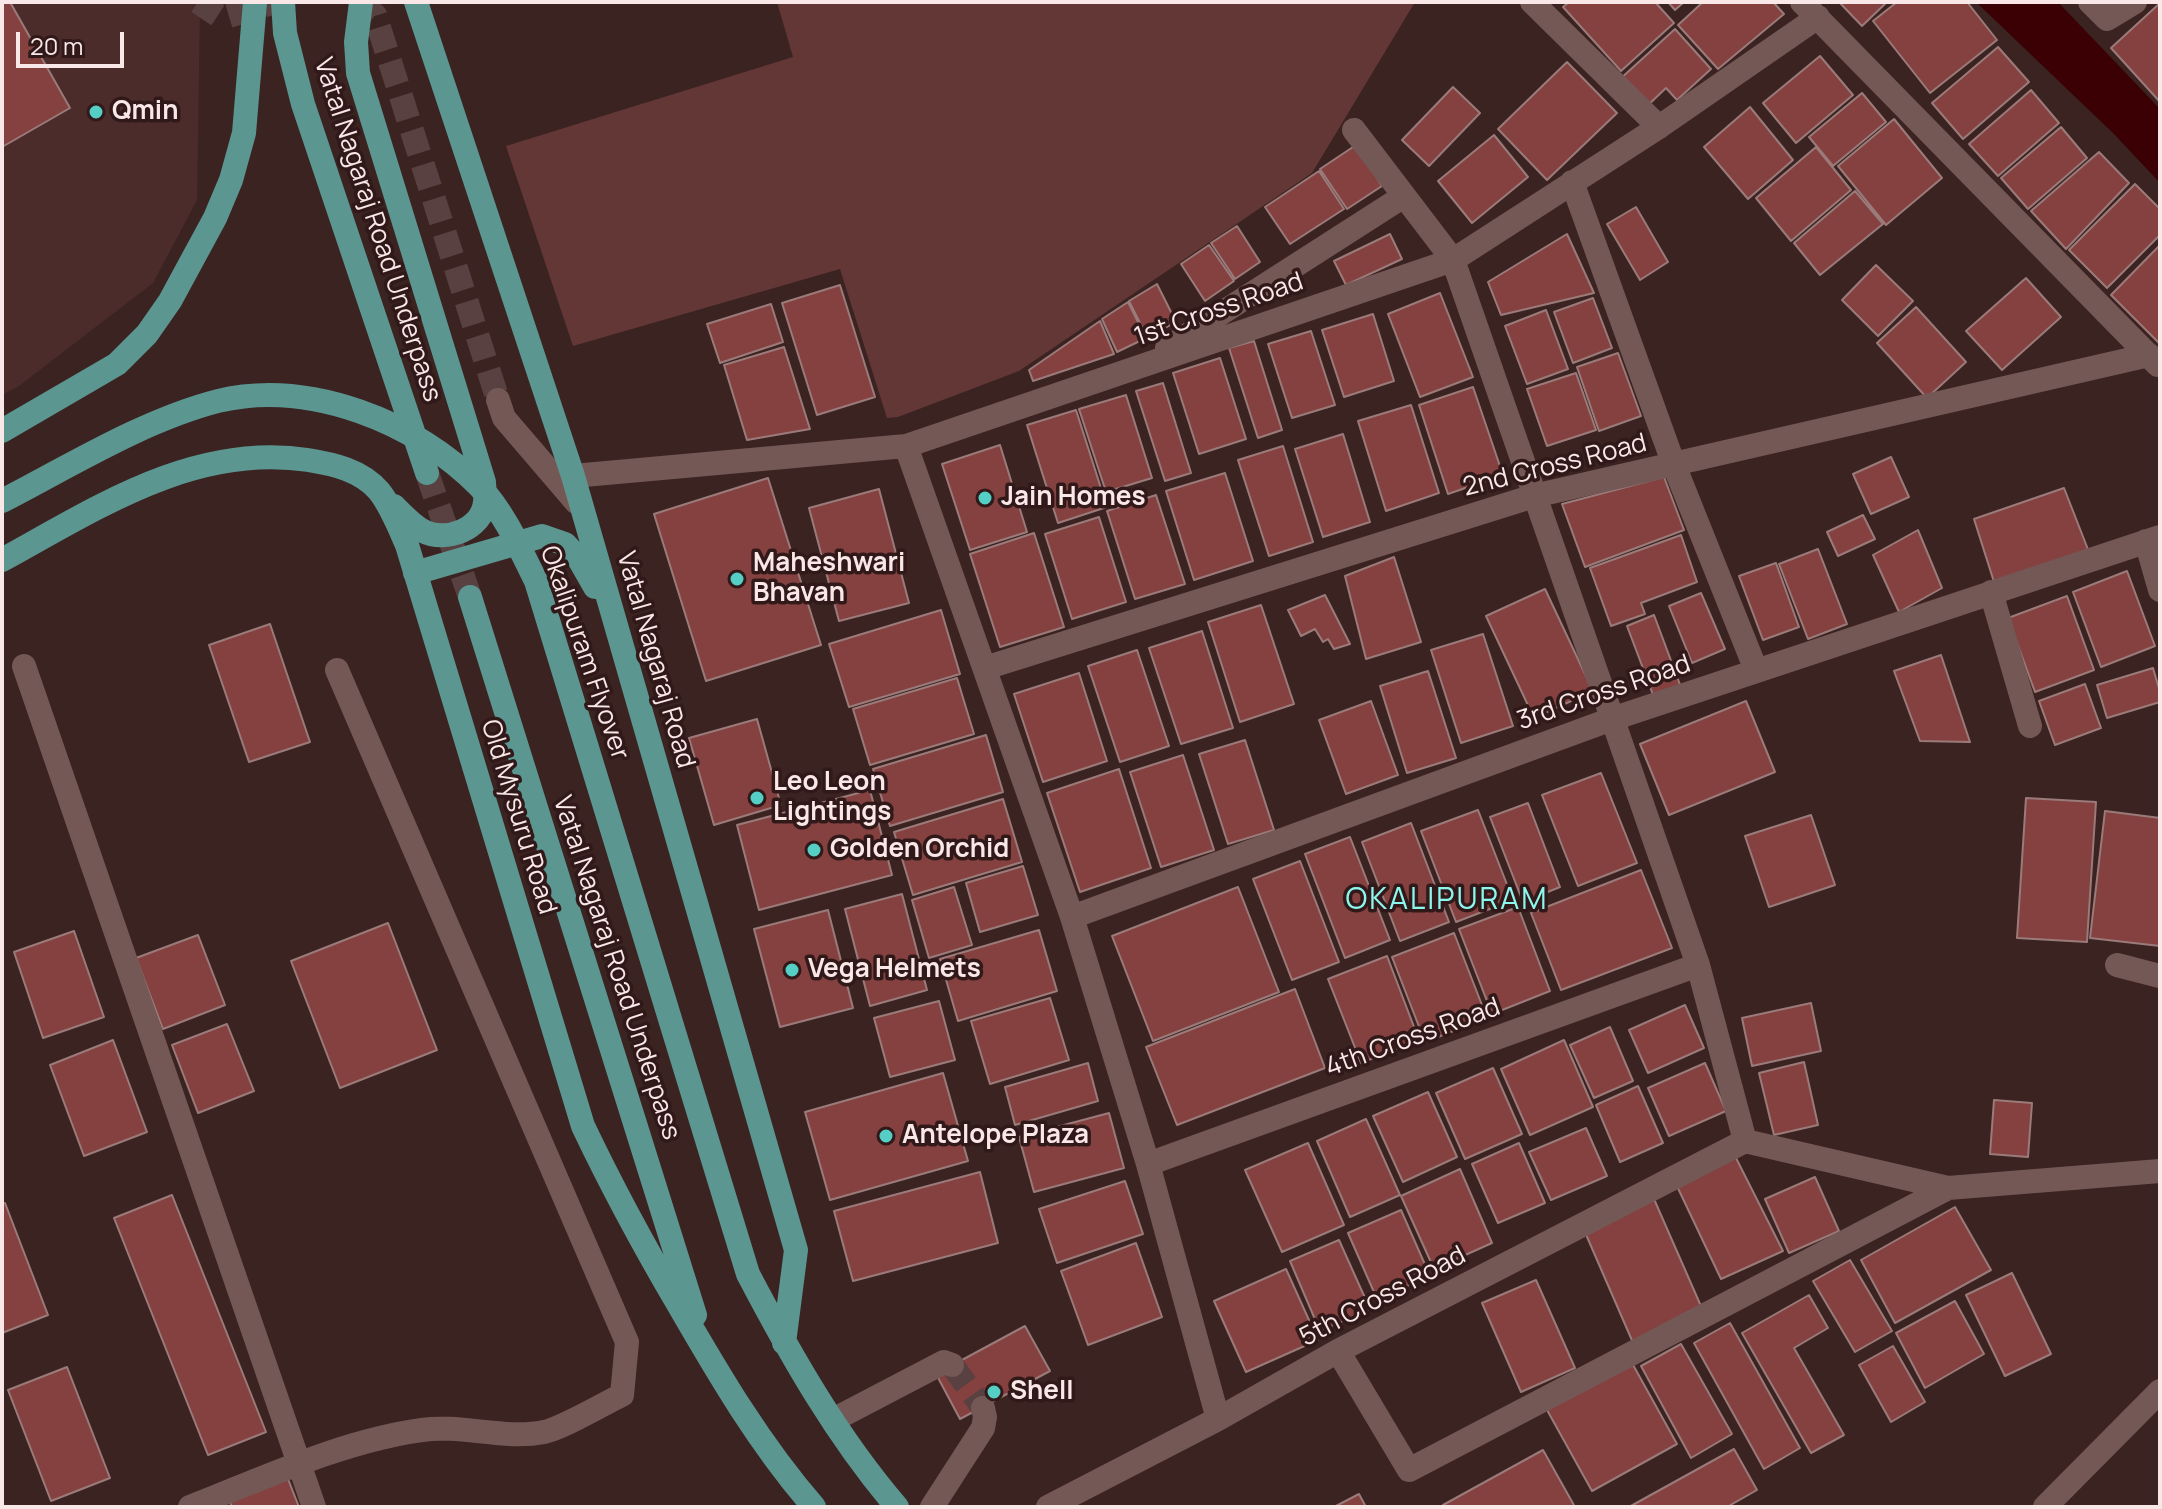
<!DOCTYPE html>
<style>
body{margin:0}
#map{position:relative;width:2162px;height:1509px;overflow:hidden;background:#3b2322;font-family:Manrope,sans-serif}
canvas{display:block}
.frame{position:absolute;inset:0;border:4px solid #f9e8e7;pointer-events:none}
.scale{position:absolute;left:16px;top:32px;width:108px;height:36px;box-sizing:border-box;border:4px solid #f9e8e7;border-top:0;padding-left:10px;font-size:24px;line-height:28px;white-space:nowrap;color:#f9e8e7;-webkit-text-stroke:6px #311919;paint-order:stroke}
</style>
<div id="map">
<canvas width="2162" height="1509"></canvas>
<div class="frame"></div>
<div class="scale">20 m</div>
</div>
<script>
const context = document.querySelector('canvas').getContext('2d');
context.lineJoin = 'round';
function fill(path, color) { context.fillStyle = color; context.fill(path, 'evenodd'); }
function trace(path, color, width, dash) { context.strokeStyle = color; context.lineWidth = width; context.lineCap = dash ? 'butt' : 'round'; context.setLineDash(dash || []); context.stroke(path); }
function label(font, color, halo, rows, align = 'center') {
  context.font = font + ' Manrope,sans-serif'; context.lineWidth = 7; context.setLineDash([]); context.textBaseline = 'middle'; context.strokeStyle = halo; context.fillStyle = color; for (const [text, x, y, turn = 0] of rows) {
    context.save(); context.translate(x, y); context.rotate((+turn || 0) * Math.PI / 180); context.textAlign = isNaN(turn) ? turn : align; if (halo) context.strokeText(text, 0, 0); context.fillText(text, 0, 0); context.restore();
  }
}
fill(new Path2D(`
 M2,2H200L197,200L153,283L19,386L2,395Z`), '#4b2c2b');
fill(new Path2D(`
 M777,2H1415L1312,173L1019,371L898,417L887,418L840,269L573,346L506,146L793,57Z`), '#623736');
fill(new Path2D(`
 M1976,2H2058L2160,109V183L2114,134Z`), '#3a0004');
const building = new Path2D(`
 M2,2H10L70,108L2,147Z
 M1569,2H1655L1674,23L1621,71L1563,7Z
 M1668,2H1684L1675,10Z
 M1703,2H1773L1784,14L1718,69L1678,25Z
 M1839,2H1887L1862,26Z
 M1897,2H1967L1997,40L1930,93L1873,21Z
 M2160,3V102L2111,48Z
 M1675,29L1711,69L1677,100L1666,88L1645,108L1619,80Z
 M1998,47L2029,82L1963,139L1932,103Z
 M1820,56L1853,95L1796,143L1763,103Z
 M1567,62L1617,113L1547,180L1498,129Z
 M1453,87L1480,113L1429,166L1402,140Z
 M2031,90L2059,123L1998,176L1969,144Z
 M1862,93L1886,122L1833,166L1809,137Z
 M1750,107L1793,160L1748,199L1704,147Z
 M1894,119L1942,178L1886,225L1838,166Z
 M2061,127L2087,158L2028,209L2001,178Z
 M1494,135L1528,177L1472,223L1438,181Z
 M1356,145L1382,186L1347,209L1320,169Z
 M1816,147L1851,190L1791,241L1756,198Z
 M2099,152L2129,183L2066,249L2031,211Z
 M1319,171L1344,209L1290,244L1265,207Z
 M2135,184L2160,209V235L2107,288L2069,250Z
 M1855,191L1883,224L1820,275L1794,243Z
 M1636,207L1668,262L1640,280L1607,224Z
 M1237,226L1260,262L1235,279L1211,243Z
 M1390,234L1402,259L1346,285L1334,261Z
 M1567,234L1594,293L1501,315L1488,282Z
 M1209,245L1234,281L1205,301L1181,264Z
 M2160,245V344L2111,295Z
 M1876,265L1913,301L1878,336L1842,300Z
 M2026,278L2061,317L2002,370L1966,331Z
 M1157,284L1176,322L1147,337L1129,301Z
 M840,285L875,397L817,415L782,303Z
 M1440,293L1473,377L1420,397L1388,314Z
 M1593,298L1612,348L1573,363L1554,312Z
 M1128,302L1146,338L1117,352L1102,319Z
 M771,304L783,342L720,363L707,324Z
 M1916,307L1966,362L1927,398L1877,343Z
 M1546,310L1568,369L1527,384L1505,326Z
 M1373,314L1394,381L1344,397L1322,330Z
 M1100,321L1114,354L1033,381L1029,370Z
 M1311,331L1335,405L1292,418L1268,344Z
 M1254,341L1282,430L1258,438L1229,348Z
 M784,347L810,429L747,440L724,365Z
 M1618,353L1641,416L1599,431L1577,367Z
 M1220,358L1246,439L1199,454L1173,373Z
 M1576,373L1596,430L1547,446L1527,389Z
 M1163,383L1191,473L1165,481L1136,391Z
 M1473,387L1503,475L1448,494L1419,405Z
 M1126,395L1152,478L1106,492L1079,409Z
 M1411,405L1439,493L1386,511L1358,421Z
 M1076,410L1107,507L1058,523L1027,425Z
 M1343,434L1370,522L1323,537L1295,449Z
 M1000,445L1027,532L970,550L942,464Z
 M1283,446L1313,542L1269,556L1238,460Z
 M1891,457L1909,497L1871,514L1853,474Z
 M1225,473L1253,561L1194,580L1166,491Z
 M1664,477L1684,530L1585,567L1562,504Z
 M768,478L821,645L706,681L654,514Z
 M2064,488L2089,552L1994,582L1974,519Z
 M879,489L909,603L839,621L809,508Z
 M1156,495L1185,584L1135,599L1107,511Z
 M1863,515L1875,539L1838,556L1827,532Z
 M1099,517L1126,602L1072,619L1045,534Z
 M1918,530L1942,588L1899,612L1873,555Z
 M1034,533L1064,627L1000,647L970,554Z
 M1681,535L1697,582L1641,603L1645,614L1611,626L1590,568Z
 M1818,549L1847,624L1808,639L1779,564Z
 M1394,557L1421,642L1366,659L1345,576Z
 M1776,563L1799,627L1763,640L1739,576Z
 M2127,571L2155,646L2101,667L2073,592Z
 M1545,589L1593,691L1534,718L1486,616Z
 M1701,593L1725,649L1692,663L1669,606Z
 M1325,595L1350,644L1334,649L1328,639L1323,642L1315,629L1301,636L1288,610Z
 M2067,596L2094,670L2035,692L2008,618Z
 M1261,605L1294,704L1240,722L1208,622Z
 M941,610L960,674L849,707L829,644Z
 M1654,615L1682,690L1655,700L1627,626Z
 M270,624L310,742L249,762L209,645Z
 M1202,631L1233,728L1181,744L1149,648Z
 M1483,634L1513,726L1461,743L1431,650Z
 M1137,650L1169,746L1120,762L1088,666Z
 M1941,655L1970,742L1920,741L1894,671Z
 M2153,668L2160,692V702L2107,718L2097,685Z
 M1428,671L1456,758L1407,773L1380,686Z
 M1079,673L1107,761L1043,782L1014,694Z
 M957,678L974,734L870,765L853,709Z
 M2085,684L2101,728L2055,745L2039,701Z
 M1371,701L1398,775L1346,794L1319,720Z
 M1746,701L1775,772L1669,815L1640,744Z
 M757,719L781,805L714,825L689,738Z
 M986,735L1003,792L890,826L873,769Z
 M1245,740L1274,830L1228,844L1199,754Z
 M1183,755L1214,850L1161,867L1130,772Z
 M1119,769L1151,868L1080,892L1047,793Z
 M1601,773L1637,863L1578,886L1542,795Z
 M870,790L892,875L759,910L737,825Z
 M2026,798L2096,802L2087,942L2017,938Z
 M1003,799L1022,862L913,895L894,832Z
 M1528,803L1560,887L1523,902L1490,817Z
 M1478,810L1513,900L1456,922L1421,831Z
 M2105,811L2160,818V946L2090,938Z
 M1811,815L1835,885L1769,907L1745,836Z
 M1411,823L1449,922L1400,941L1362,842Z
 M1350,837L1390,940L1345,958L1305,854Z
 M1300,861L1339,962L1292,980L1253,879Z
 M1023,866L1038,915L980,932L966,883Z
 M1641,870L1672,948L1561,990L1531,913Z
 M954,887L972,945L929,958L912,900Z
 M1238,887L1279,992L1153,1041L1112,936Z
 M902,894L927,990L870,1006L845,909Z
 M1518,907L1550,991L1492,1014L1459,929Z
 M828,910L853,1008L780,1027L754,929Z
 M388,923L437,1050L340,1088L291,961Z
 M1039,930L1057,991L958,1021L940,959Z
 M74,931L104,1017L43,1038L14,952Z
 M1454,933L1487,1018L1425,1042L1392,957Z
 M198,935L225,1005L163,1029L136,958Z
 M1387,956L1419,1040L1361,1063L1328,979Z
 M1295,989L1325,1068L1177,1125L1146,1047Z
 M1050,998L1069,1060L990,1084L971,1021Z
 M939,1001L955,1060L890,1077L874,1018Z
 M1811,1003L1821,1051L1752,1066L1742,1018Z
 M1685,1005L1704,1048L1648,1073L1629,1030Z
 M227,1024L254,1091L198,1113L172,1045Z
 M1610,1027L1633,1081L1594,1098L1570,1045Z
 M113,1040L147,1132L84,1156L50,1065Z
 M1564,1040L1593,1107L1530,1135L1501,1069Z
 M1804,1062L1818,1125L1774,1135L1759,1073Z
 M1088,1063L1098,1101L1015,1125L1005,1087Z
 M1705,1063L1726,1111L1669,1136L1648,1088Z
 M1493,1068L1522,1134L1465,1159L1436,1093Z
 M943,1073L968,1161L830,1200L805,1112Z
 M1638,1086L1663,1143L1620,1162L1596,1105Z
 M1428,1092L1457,1157L1403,1182L1373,1116Z
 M1994,1100L2032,1103L2028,1157L1990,1154Z
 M1109,1113L1124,1168L1034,1192L1019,1137Z
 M1366,1119L1400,1195L1350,1217L1317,1141Z
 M1586,1128L1607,1176L1551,1200L1529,1152Z
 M1308,1143L1344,1225L1282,1252L1245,1170Z
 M1519,1143L1545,1203L1498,1223L1472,1164Z
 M1734,1154L1783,1251L1721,1279L1675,1182Z
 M1460,1169L1492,1243L1434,1269L1401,1196Z
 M980,1172L998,1243L853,1281L834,1211Z
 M1815,1177L1839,1231L1789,1253L1765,1199Z
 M1125,1181L1143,1234L1057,1263L1039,1209Z
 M172,1195L266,1432L208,1455L114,1218Z
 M1654,1199L1704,1313L1634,1345L1584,1230Z
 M5,1203L48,1315L2,1333V1204Z
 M1955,1207L1991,1270L1895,1323L1861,1260Z
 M1401,1210L1430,1276L1377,1299L1348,1233Z
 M1339,1240L1370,1309L1320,1331L1290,1261Z
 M1136,1243L1162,1317L1088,1345L1061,1271Z
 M1850,1260L1892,1331L1855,1352L1813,1281Z
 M1286,1269L1318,1340L1246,1372L1214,1301Z
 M2012,1273L2051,1354L2005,1376L1966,1295Z
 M1536,1280L1575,1368L1521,1392L1482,1303Z
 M1809,1295L1828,1328L1794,1348L1844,1435L1811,1453L1742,1333Z
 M1955,1301L1984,1354L1925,1388L1896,1333Z
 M1730,1323L1800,1448L1764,1469L1694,1343Z
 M1025,1326L1050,1371L960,1419L936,1374Z
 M1681,1344L1732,1434L1691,1458L1641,1366Z
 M1893,1346L1925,1402L1891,1422L1859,1365Z
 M1632,1363L1677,1444L1592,1491L1547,1410Z
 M67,1367L110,1478L51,1501L8,1390Z
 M1734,1449L1757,1490L1727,1507H1629Z
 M1543,1450L1575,1507H1444L1443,1505Z
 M288,1479L299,1507H232L230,1502Z
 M1359,1494L1366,1507H1334Z`);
fill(building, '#844140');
trace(building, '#9a7b7a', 2);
trace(new Path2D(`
 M198,2L222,18L275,2
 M356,2L375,15L498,400
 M952,1365L983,1408`), '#584140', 24, [24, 12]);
trace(new Path2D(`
 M427,473L470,597`), '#584140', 24, [24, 12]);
trace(new Path2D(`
 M1532,2L1659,127
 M1802,2L2158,365
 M2090,2L2107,19L2135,2
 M1354,130L1453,260L1698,965L1745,1141
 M1572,182L1674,465L1756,670
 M1167,348L1404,196
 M498,400L504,418L576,502
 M906,446L1072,917L1148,1164L1218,1419
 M573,476L906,446L1453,260L1659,127L1818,17
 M2146,541L2160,590
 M1991,592L2030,726
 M24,666L314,1507
 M985,668L1534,496L2149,355
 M1072,917L1612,719L2160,537
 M2117,965L2160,976
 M1745,1141L1948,1188L2160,1171
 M1148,1164L1698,965
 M1338,1351L1409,1470L1948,1188
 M833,1420L944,1362L952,1365
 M190,1507C264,1478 342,1441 422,1430C460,1424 505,1440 544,1432C563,1428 603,1404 622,1395L627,1342L337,670
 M932,1507L983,1428L985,1417L983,1408
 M1048,1507L1218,1419L1338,1351L1745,1141
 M2045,1507L2160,1391`), '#745856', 24);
trace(new Path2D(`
 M283,2L285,33L303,104L427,473
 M361,2L356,42L358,73L484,482C484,488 486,496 485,502C482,529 446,543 423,531C412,525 403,515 394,506
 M416,2L573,476L796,1250L784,1343
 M2,431L117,364L147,334L170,301L215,218L231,180L244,133L255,2
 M2,501C70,466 144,420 218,401C309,379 417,422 480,487C505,514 520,549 536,581L748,1274C791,1356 837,1437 897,1507
 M2,560C97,508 194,443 308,460C333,464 361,470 379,491C391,506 399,527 407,545L583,1126C612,1187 644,1246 678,1304C719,1375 760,1445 814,1507
 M415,573L542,536L565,544L579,559L595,587
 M470,597L695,1315`), '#5b9690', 24);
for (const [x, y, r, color] of [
 [96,112,8,"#55cec5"],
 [985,498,8,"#55cec5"],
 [737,579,8,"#55cec5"],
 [757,798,8,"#55cec5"],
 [814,850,8,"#55cec5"],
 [792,970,8,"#55cec5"],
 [886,1136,8,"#55cec5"],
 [994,1392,8,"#55cec5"]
]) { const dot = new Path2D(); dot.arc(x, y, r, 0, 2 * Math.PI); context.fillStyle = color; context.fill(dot); trace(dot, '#311919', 3); }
label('bold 26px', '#f9e8e7', '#311919', [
 ["Qmin",112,112],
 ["Jain Homes",1001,498],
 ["Maheshwari",753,564],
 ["Bhavan",753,594],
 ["Leo Leon",773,783],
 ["Lightings",773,813],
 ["Golden Orchid",830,850],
 ["Vega Helmets",808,970],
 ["Antelope Plaza",902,1136],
 ["Shell",1010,1392]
], 'left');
label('26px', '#f9e8e7', '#311919', [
 ["Vatal Nagaraj Road Underpass",377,230,72],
 ["1st Cross Road",1219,310,-19],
 ["2nd Cross Road",1555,466,-14],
 ["Okalipuram Flyover",584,653,71],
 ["Vatal Nagaraj Road",655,660,74],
 ["3rd Cross Road",1604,693,-19],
 ["Old Mysuru Road",518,817,73],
 ["Vatal Nagaraj Road Underpass",616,968,72],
 ["4th Cross Road",1413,1038,-20],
 ["5th Cross Road",1383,1297,-28]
]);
context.letterSpacing = '2px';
label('30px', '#8cf7ed', '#311919', [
 ["OKALIPURAM",1447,901]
]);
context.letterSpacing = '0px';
</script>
